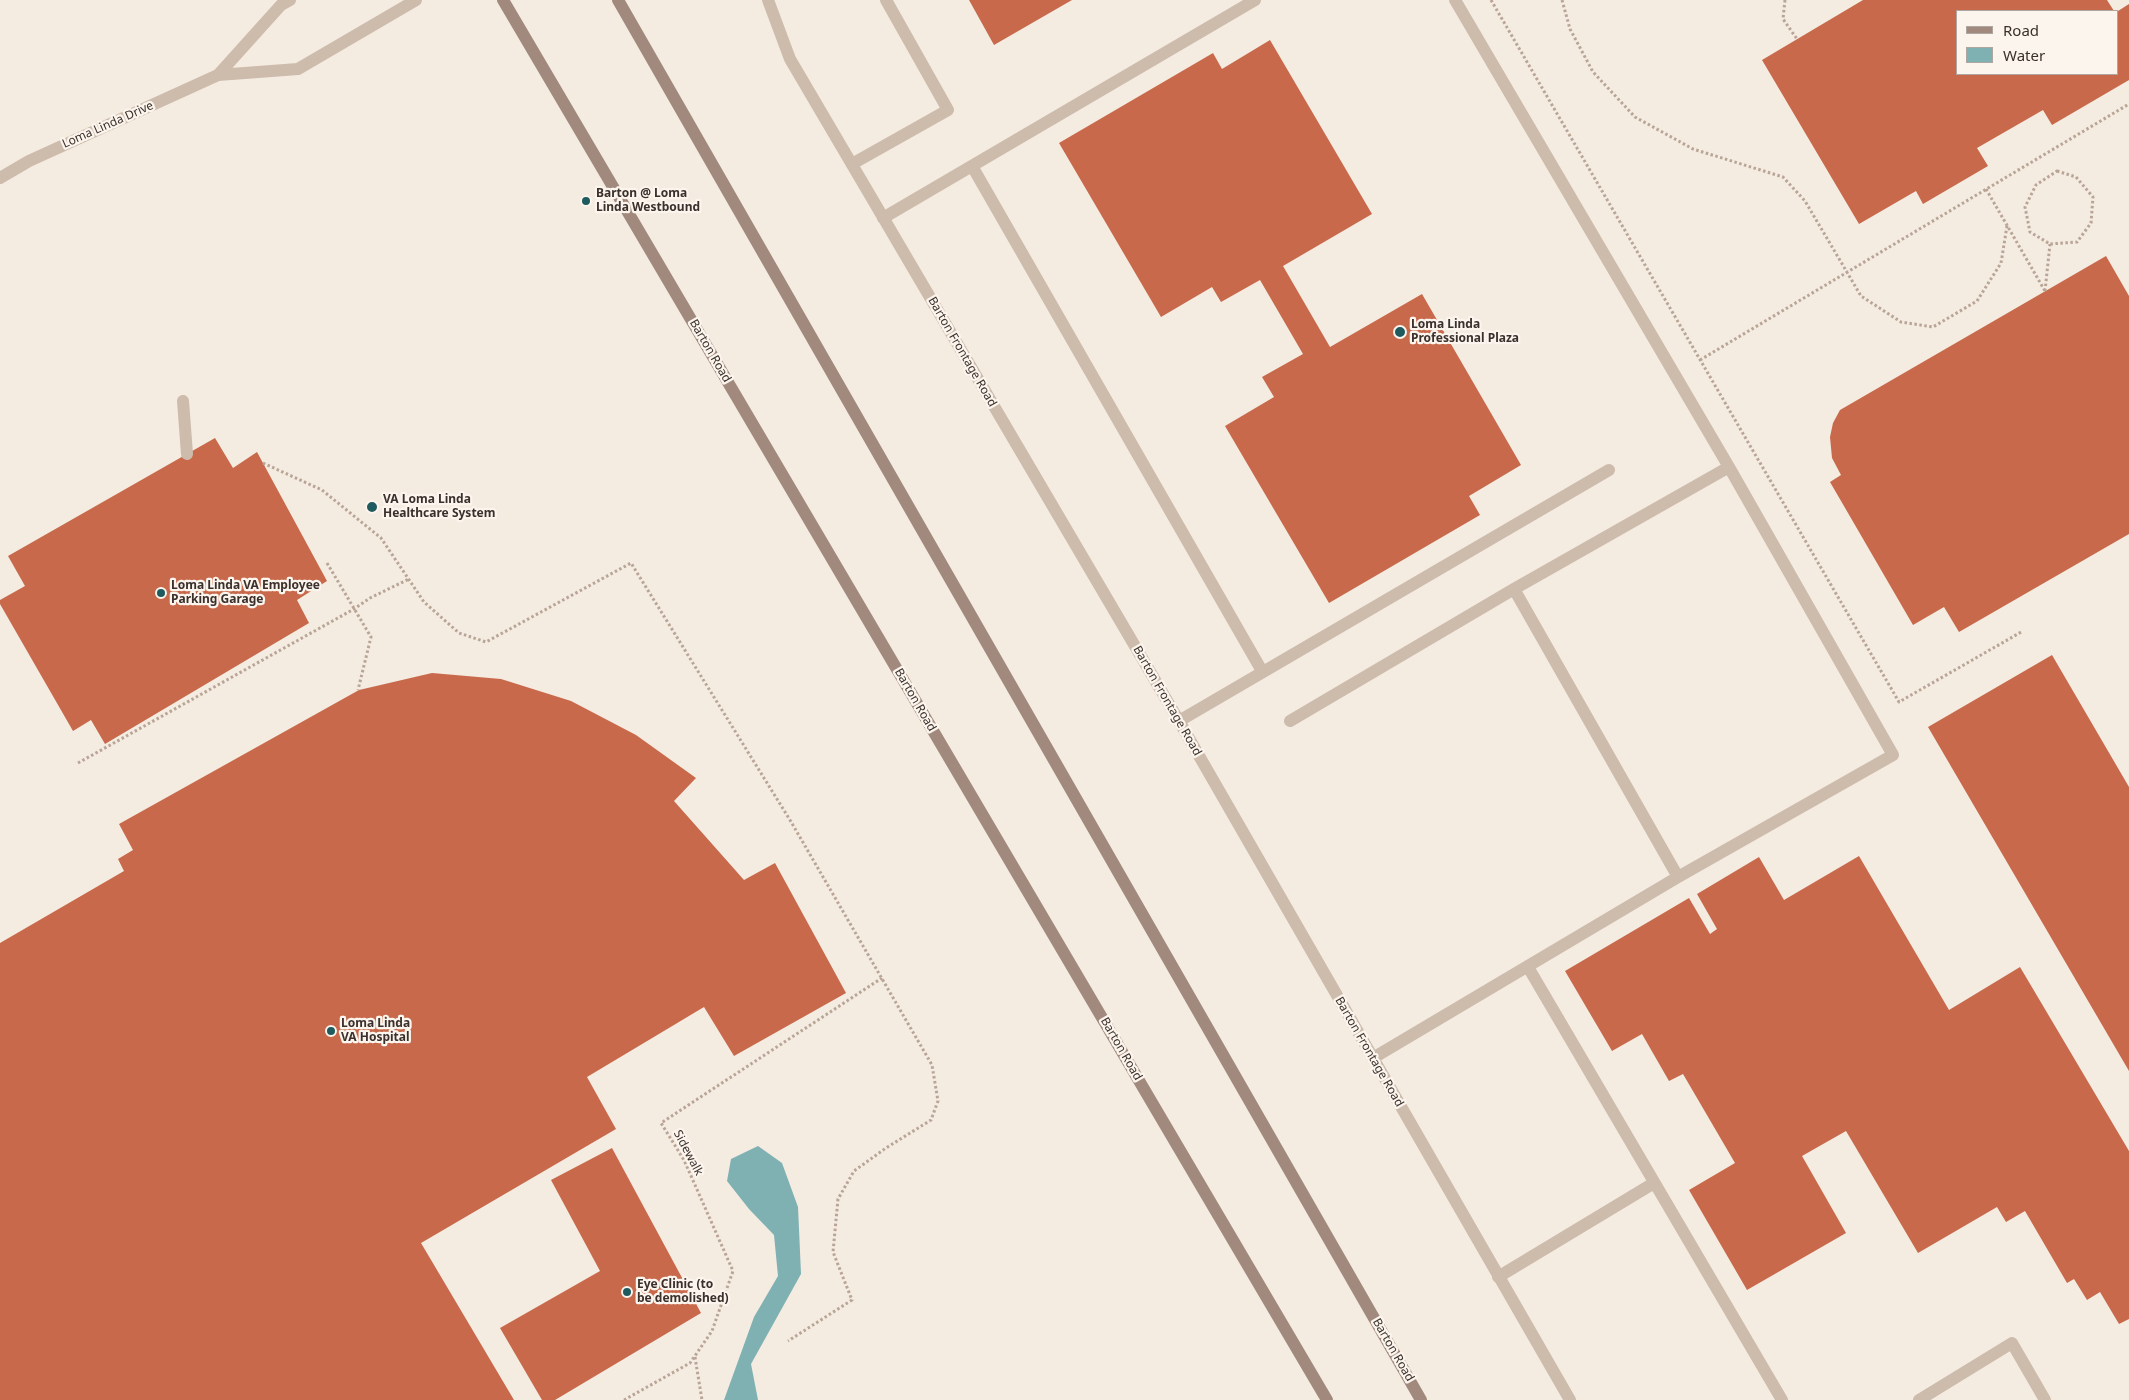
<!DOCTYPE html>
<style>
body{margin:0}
#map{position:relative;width:2129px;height:1400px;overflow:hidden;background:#f4ebe1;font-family:"Noto Sans",sans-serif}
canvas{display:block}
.legend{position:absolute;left:1956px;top:10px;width:162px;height:65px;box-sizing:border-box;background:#fbf5ee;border:1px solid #aea6a0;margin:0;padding:6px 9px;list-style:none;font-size:15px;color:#3b302b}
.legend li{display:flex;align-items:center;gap:10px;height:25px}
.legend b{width:25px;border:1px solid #aea6a0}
</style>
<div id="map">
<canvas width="2129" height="1400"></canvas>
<ul class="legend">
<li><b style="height:6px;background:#a18a7d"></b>Road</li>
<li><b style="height:14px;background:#7fb0b2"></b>Water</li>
</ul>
</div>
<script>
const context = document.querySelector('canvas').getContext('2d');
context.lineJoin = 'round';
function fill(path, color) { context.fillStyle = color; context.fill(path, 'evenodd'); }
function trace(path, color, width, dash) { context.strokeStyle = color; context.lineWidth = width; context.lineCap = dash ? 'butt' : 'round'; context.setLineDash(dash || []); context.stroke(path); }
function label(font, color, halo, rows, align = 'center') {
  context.font = font + ' "Noto Sans",sans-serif'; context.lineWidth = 4.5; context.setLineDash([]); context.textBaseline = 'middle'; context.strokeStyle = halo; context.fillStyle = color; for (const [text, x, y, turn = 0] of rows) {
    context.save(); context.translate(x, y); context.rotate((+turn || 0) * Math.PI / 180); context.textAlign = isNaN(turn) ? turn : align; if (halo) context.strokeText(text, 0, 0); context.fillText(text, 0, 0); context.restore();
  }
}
fill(new Path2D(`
 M758,1146L782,1163L798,1207L801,1274L751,1364L758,1400H724L754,1317L778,1276L774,1235L749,1209L727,1181L731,1159Z`), '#7fb0b2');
fill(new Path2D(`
 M969,0H1072L994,45Z
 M1863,0H2107L2114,11H1958V74H2118V11L2129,4V80L2052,125L2043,110L1977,148L1988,166L1923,204L1916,191L1859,224L1762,60Z
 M1270,40L1372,214L1283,266L1330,347L1422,294L1521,465L1469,496L1480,515L1329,603L1225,426L1274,397L1262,377L1303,354L1260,280L1221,302L1212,287L1161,317L1059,143L1213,53L1222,69Z
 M2106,256L2129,296V534L1959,632L1944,607L1913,625L1830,482L1841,475L1832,458L1830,437L1833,423L1840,410Z
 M215,438L233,468L257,452L327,581L297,600L309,623L105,744L91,720L73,731L0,604V600L25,586L8,556Z
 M2052,655L2129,787V1071L1928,727Z
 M432,673L501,679L571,701L636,735L696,778L674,801L744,880L775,863L846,993L734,1056L704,1007L587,1077L616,1129L421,1243L514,1400H0V943L124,871L118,859L133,850L119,824L359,690Z
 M1859,856L1949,1010L2020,967L2129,1151V1319L2119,1324L2100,1292L2087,1300L2074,1279L2067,1283L2025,1211L2006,1222L1997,1207L1918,1253L1846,1131L1802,1156L1846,1233L1747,1290L1689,1190L1735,1163L1683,1074L1669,1081L1642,1034L1612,1051L1565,971L1689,898L1710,934L1717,929L1697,894L1759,857L1784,900Z
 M612,1148L701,1313L555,1400H542L500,1328L600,1271L551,1180Z`), '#c8694b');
trace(new Path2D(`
 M1491,0L1899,702L2023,631
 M1562,0L1570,29L1593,72L1635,117L1693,149L1783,177L1805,201L1861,296L1901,322L1933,327L1977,301L2001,263L2007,226
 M1785,0L1783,19L1797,39
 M2057,171L2076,177L2093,197L2091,223L2077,242L2050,244L2030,232L2025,207L2036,185Z
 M1986,189L2045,291
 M2045,291L2050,244
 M1700,360L2129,104
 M263,463L322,490L381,538L424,602L459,633L486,642L631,563L790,820L932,1065L938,1101L931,1120L886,1148L854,1171L838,1199L833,1252L852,1300L788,1341
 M327,563L371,637L358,690
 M78,763L354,609L370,598L409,579
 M695,1357L702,1400
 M624,1400L690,1363L712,1331L733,1271L684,1160L661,1123L882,978`), '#b9a596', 3, [2.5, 2.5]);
trace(new Path2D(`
 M1455,0L1729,467
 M852,164L948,110L886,0
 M972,166L1262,671
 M883,218L1255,0
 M183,401L187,454
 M1514,589L1678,877
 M1179,721L1609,470
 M1290,721L1514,589L1729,467L1893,755L1678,877L1373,1058
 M1528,967L1782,1400
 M1498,1277L1654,1183
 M1919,1400L2012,1343L2045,1400`), '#cdbbac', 12);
trace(new Path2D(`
 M768,0L790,59L1179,721L1570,1400
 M218,75L281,5L290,0
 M0,178L29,161L218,75L298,69L416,0`), '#cdbbac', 12);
trace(new Path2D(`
 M503,0L1327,1400
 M618,0L1421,1400`), '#a18a7d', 12);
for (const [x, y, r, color] of [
 [586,201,5,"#1f5a5e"],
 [1400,332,6,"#1f5a5e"],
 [372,507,6,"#1f5a5e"],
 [161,593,5,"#1f5a5e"],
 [331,1031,5,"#1f5a5e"],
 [627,1292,5,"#1f5a5e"]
]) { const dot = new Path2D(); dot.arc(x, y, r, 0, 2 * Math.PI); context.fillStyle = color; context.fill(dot); trace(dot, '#fbf5ee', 2); }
label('12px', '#3b302b', '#fbf5ee', [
 ["Loma Linda Drive",108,125,-24],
 ["Barton Road",710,351,60],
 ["Barton Frontage Road",962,352,60],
 ["Barton Road",915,700,60],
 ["Barton Frontage Road",1167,701,60],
 ["Barton Road",1121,1049,60],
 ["Barton Frontage Road",1369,1052,60],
 ["Sidewalk",688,1153,62],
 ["Barton Road",1393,1350,60]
]);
label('bold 12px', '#3b302b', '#fbf5ee', [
 ["Barton @ Loma",596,194],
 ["Linda Westbound",596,208],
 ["Loma Linda",1411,325],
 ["Professional Plaza",1411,339],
 ["VA Loma Linda",383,500],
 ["Healthcare System",383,514],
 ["Loma Linda VA Employee",171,586],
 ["Parking Garage",171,600],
 ["Loma Linda",341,1024],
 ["VA Hospital",341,1038],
 ["Eye Clinic (to",637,1285],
 ["be demolished)",637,1299]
], 'left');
</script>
